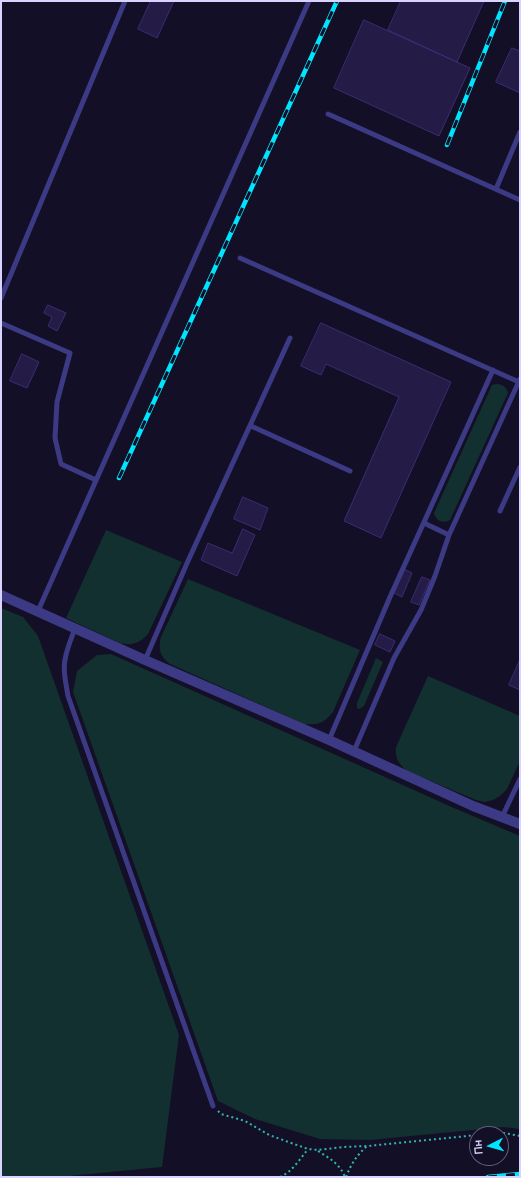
<!DOCTYPE html>
<meta charset="utf-8">
<style>
body{margin:0}
#map{position:relative;width:521px;height:1178px;overflow:hidden;background:#130f26;font-family:Manrope,sans-serif}
canvas{display:block}
.frame{position:absolute;inset:0;border:2px solid #d9d4ff;pointer-events:none}
.north{position:absolute;left:469px;top:1126px;width:40px;height:40px;box-sizing:border-box;background:#130f26;border:1px solid #625e7d;border-radius:50%;rotate:264deg;font-size:11px;font-weight:700;line-height:16px;text-align:center;color:#d9d4ff}
.north::after{content:'';display:block;margin:auto;width:14px;height:18px;background:#00e5ff;clip-path:polygon(50% 0,100% 100%,50% 72%,0 100%)}
</style>
<div id="map">
<canvas width="521" height="1178"></canvas>
<div class="frame"></div>
<div class="north">Пн</div>
</div>
<script>
const context = document.querySelector('canvas').getContext('2d');
context.lineJoin = 'round';
function fill(path, color) { context.fillStyle = color; context.fill(path, 'evenodd'); }
function trace(path, color, width, dash) { context.strokeStyle = color; context.lineWidth = width; context.lineCap = dash ? 'butt' : 'round'; context.setLineDash(dash || []); context.stroke(path); }
fill(new Path2D(`
 M496,384C502,384 506,386 508,393L450,520C443,524 436,521 434,513L492,385Z
 M106,530L182,562L148,634C140,643 132,646 120,643L66,618Z
 M188,579L360,650L333,712C324,723 319,725 304,724L170,664C160,657 158,649 161,637Z
 M1,608L23,617L38,636L179,1035L162,1167L59,1177H1Z
 M111,654L454,808L520,836V1129L503,1127L370,1140L320,1139L255,1119L218,1101L73,692L77,671L97,655Z
 M376,658L383,662L364,706L359,709L357,708V703Z
 M428,676L520,716V761L507,789L500,796L493,800L485,802L476,800L407,771C398,763 395,758 396,747Z`), '#12302f');
const building = new Path2D(`
 M151,1H174L157,38L138,29Z
 M401,1H484L457,62L388,30Z
 M364,20L470,68L439,136L334,88Z
 M512,48L520,51V93L496,82Z
 M48,305L66,313L57,331L48,326L52,317L44,313Z
 M321,323L451,382L381,538L344,521L399,397L326,364L321,375L301,366Z
 M22,354L39,362L27,388L10,381Z
 M243,497L268,508L260,530L234,519Z
 M243,529L255,535L237,576L201,560L208,543L232,553Z
 M404,569L412,573L402,597L394,593Z
 M422,577L430,580L419,605L411,602Z
 M380,634L395,641L390,652L375,645Z
 M520,660V690L509,685Z`);
fill(building, '#241b47');
trace(building, '#3b2d73', 1);
trace(new Path2D(`
 M218,1111L221,1114L245,1121L269,1135L308,1149L318,1150L343,1147L368,1146L477,1135
 M483,1134L504,1133L520,1136
 M318,1151C329,1158 340,1164 345,1177
 M280,1177C292,1172 300,1159 308,1149
 M346,1177C351,1164 357,1155 367,1146`), '#2fb8b0', 2, [2, 3]);
trace(new Path2D(`
 M328,114L520,200
 M496,189L520,132
 M240,258L519,382
 M1,298L125,1
 M1,323L70,353L57,402L55,438L61,464L96,480
 M251,426L350,471
 M500,511L520,467
 M424,523L449,535
 M38,611L309,1
 M75,628C72,637 68,646 66,655C62,669 66,683 68,696L213,1106
 M145,660L188,561L290,338
 M329,740L390,597L493,370
 M354,751L394,658L421,610L435,576L449,535L520,379
 M502,817L520,779`), '#3d3a85', 5);
trace(new Path2D(`
 M1,595L145,660L329,740L473,806L520,824`), '#3d3a85', 10);
const rail = new Path2D(`
 M447,145L505,1
 M119,478L337,1
 M488,1177L520,1174`);
trace(rail, '#00e5ff', 4.5);
trace(rail, '#130f26', 3, [9]);
</script>
